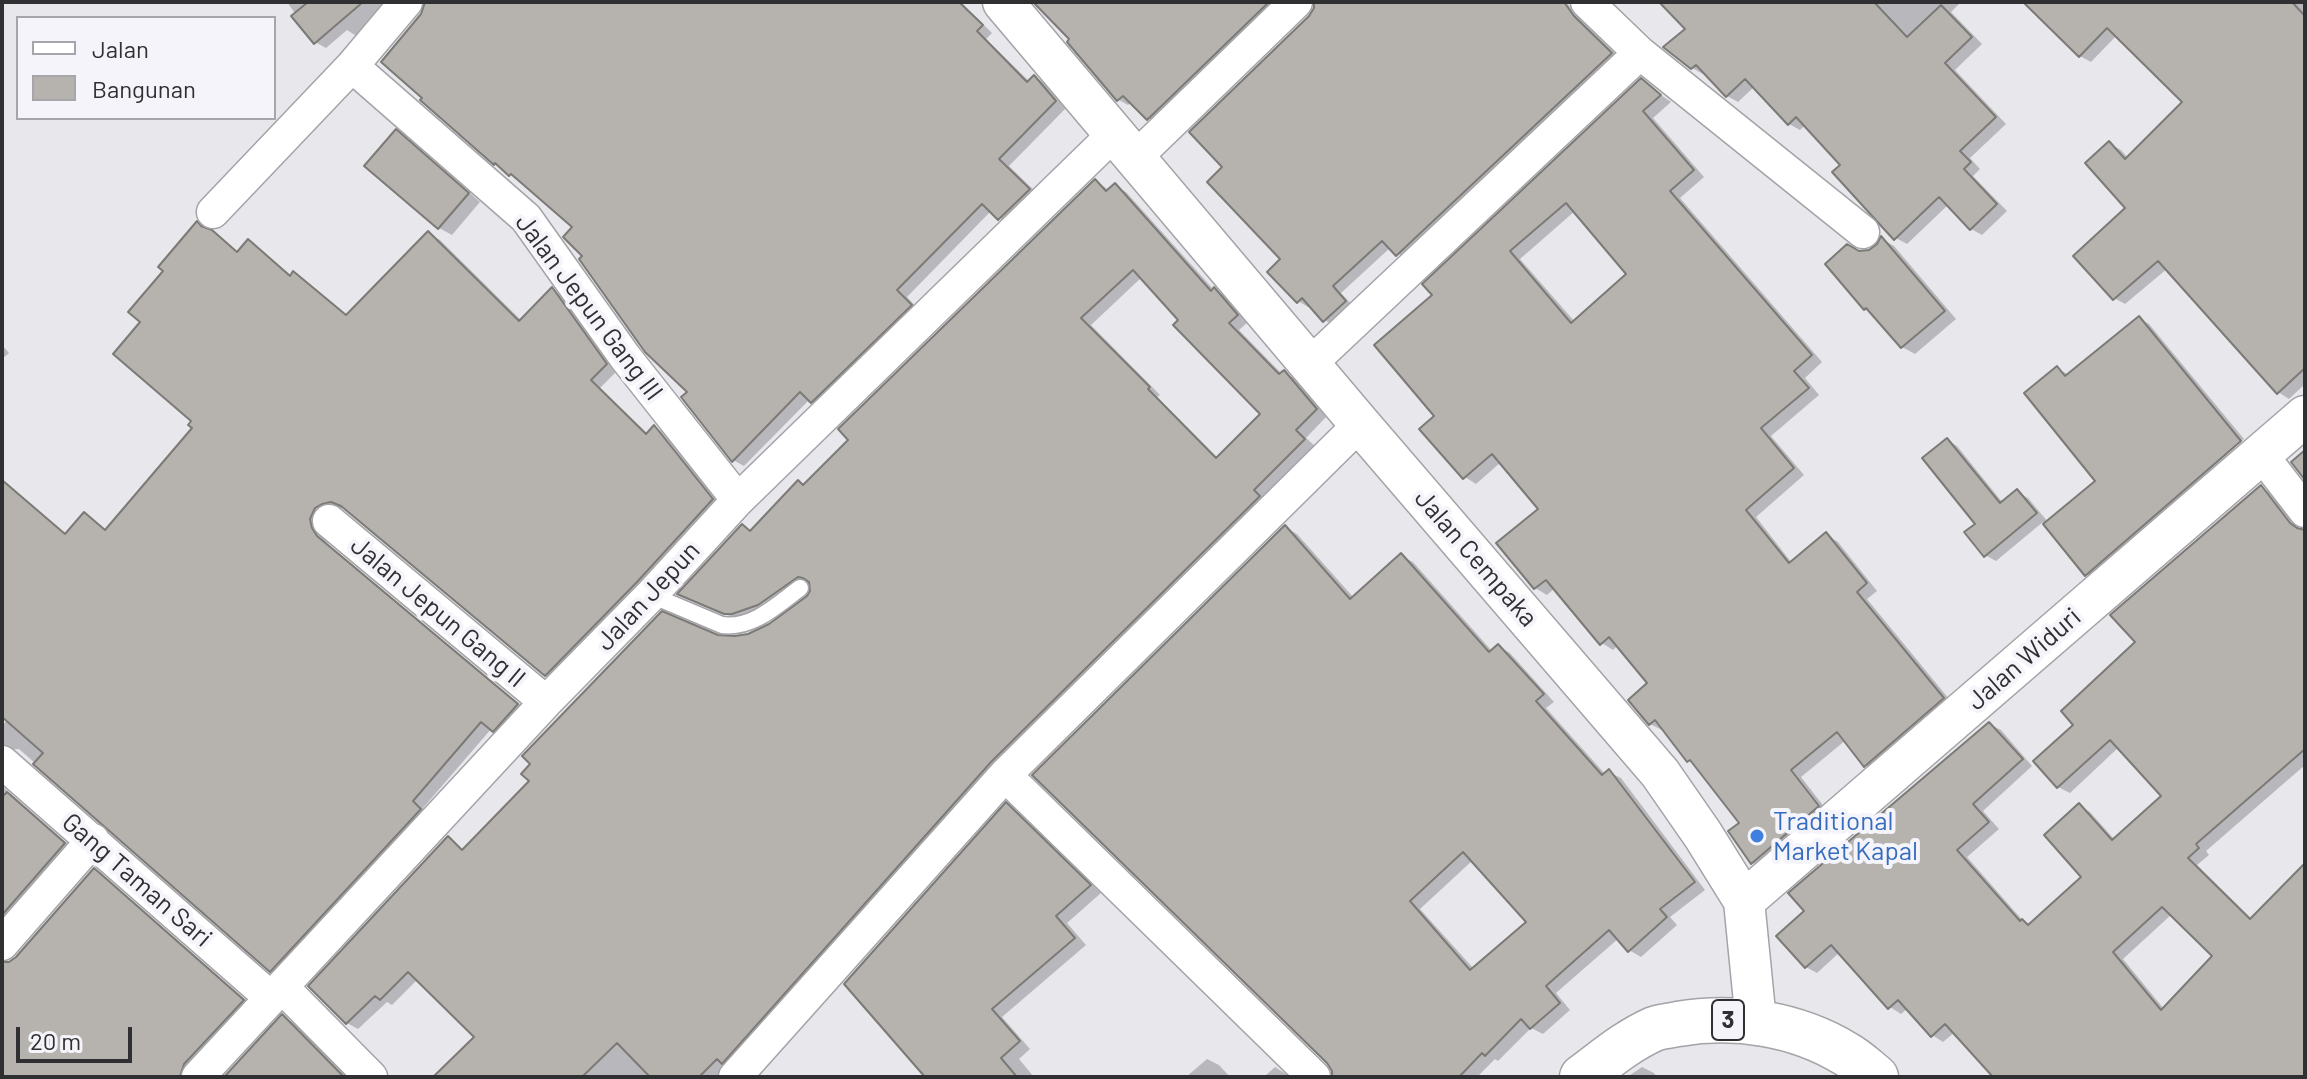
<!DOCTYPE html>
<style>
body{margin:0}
#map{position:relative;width:2307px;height:1079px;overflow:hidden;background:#e7e7ec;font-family:Barlow,sans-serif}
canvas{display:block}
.frame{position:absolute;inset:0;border:4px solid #303032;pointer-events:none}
.legend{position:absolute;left:16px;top:16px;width:260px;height:104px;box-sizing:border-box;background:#f4f4fa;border:2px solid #a6a6aa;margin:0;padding:10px 14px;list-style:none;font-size:24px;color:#303032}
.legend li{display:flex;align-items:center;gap:16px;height:40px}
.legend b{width:40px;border:2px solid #a6a6aa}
.scale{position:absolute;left:16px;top:1027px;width:116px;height:36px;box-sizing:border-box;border:4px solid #303032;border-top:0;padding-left:10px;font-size:24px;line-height:28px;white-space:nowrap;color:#303032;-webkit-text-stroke:6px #f4f4fa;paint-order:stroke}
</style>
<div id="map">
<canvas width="2307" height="1079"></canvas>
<div class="frame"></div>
<ul class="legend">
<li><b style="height:10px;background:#fff"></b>Jalan</li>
<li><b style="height:22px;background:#b6b3af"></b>Bangunan</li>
</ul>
<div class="scale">20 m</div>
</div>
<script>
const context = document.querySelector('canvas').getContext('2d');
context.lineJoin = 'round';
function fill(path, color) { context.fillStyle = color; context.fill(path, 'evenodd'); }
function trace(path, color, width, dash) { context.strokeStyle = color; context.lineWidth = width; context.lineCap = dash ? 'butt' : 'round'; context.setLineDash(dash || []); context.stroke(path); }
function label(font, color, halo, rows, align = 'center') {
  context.font = font + ' Barlow,sans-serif'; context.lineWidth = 8; context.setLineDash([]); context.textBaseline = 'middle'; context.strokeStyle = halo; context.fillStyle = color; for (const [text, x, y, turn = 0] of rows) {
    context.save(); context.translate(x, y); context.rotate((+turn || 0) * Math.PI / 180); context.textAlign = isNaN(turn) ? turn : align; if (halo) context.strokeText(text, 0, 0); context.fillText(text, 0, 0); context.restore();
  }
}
fill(new Path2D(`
 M287,2H397L364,41L347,30L326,48L315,42Z
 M427,2H961L992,33L986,39L1030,82L1035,77L1045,83L1066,108L1009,166L1040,196L1010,225L991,211L907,297L921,312L823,407L810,399L744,466L733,460L689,392L585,256L575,227L520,179L495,163L423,15Z
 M1059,2H1284L1158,124L1148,118L1132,102L1128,105L1119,100L1069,42L1072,39Z
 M1316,2H1566L1584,23L1621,59L1407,261L1391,247L1341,293L1354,307L1334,326L1325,320L1311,304L1308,307L1298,301L1283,259L1225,167L1311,17Z
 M1674,2H1961L1951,12L1982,44L1955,70L2006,124L1970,158L1980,169L1973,176L2007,211L1982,235L1971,229L1948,205L1907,244L1896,238L1842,165L1805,125L1800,130L1789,124L1754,87L1738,102L1727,96L1705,72L1703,74L1692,68L1688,29Z
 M2025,2H2305V384L2289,399L2278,392L2168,268L2125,304L2114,298L2128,208L2110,144L2121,150L2129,159L2185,102L2117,35L2091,62L2080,56Z
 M1641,81L1671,102L1653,118L1704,177L1680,198L1822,362L1805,378L1819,395L1771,436L1804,475L1756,517L1792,563L1826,535L1838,542L1877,591L1867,599L1954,705L1877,772L1866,765L1846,740L1801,777L1829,813L1764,869L1753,863L1730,832L1741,823L1696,765L1689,761L1664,729L1662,730L1650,724V684L1618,645L1613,650L1602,643L1555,588L1547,595L1535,588L1540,509L1501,462L1476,484L1465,477L1437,417L1435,295ZM1575,211L1628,275L1575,322L1520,259Z
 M396,132L409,139L480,202L452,235L439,228L367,165Z
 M1096,181L1110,191L1115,186L1126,192L1214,290L1226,296L1248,322L1239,330L1282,374L1284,372L1295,379L1327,416L1306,438L1315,446L729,1077H436L476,1037L418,979L392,1005L387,1002L358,1029L347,1023L448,838L465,851L717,637L748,636L770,626L812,592L811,582L770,610L737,619L691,600L742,526L752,532L805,486ZM1142,277L1263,414L1218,458L1157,397L1160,395L1091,325Z
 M197,224L223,239L239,253L248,242L259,248L292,276L294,274L305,280L348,316L429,234L440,240L522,321L552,290L563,296L617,371L600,388L648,434L655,427L666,434L723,506L557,681L546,675L344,508L334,509L321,526L322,536L328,544L528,711L505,736L492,728L423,808L431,816L282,976L271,970L19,749L7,750L2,753V726L19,706L2,691V479L67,535L84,514L107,531L195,428L194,421L143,322L166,270Z
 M1882,239L1894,246L1956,319L1915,354L1902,347L1873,313L1865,309L1859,253L1870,252Z
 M2139,318L2149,324L2244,439L2142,532L2097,580L2086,574L2043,522L1996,561L1985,555L1978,524L1947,440L1957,446L2003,503L2017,492L2028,498L2048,522L2098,481L2057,368L2069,375Z
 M2,345L9,353L2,359Z
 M2261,487L2272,494L2301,531L2305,532V765L2206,851L2209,855L2197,865L2253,920L2305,866V1077H1995L1955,1032L1943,1042L1932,1035L1908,1008L1901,1014L1890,1007L1840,952L1817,973L1806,967L1807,911L1989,724L2001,730L2032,766L1983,811L1999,829L1967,857L2025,923L2030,926L2084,877L2079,806L2090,812L2115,840L2164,797L2119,747L2070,793L2058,787L2035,761L2076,725ZM2172,914L2215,956L2164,1009L2123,959Z
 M1285,527L1297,534L1354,598L1401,556L1413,562L1492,651L1498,646L1510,653L1554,702L1546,708L1606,775L1609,772L1621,778L1705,890L1670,917L1677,925L1641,957L1629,950L1619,938L1556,993L1570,1010L1543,1034L1531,1028L1498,1061L1495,1059L1477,1077H1334ZM1473,860L1529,922L1474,969L1420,909Z
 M2,786L75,850L2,934Z
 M1006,805L1018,812L1101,893L1067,923L1086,945L1002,1017L1030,1049L1019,1059L1034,1077H928Z
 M94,870L105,877L254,1007L191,1077H2V964H8L18,958Z
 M283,1017L294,1023L347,1077H227Z
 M1207,1059L1219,1065L1230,1077H1186Z
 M1275,1067L1286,1074L1289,1077H1264Z
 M1642,1067L1654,1073L1657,1077H1627Z`), '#0003');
const building = new Path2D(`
 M308,2H363L314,44L291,16Z
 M425,2H959L983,25L977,31L1027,82L1034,75L1056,101L999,159L1030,189L998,220L982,204L897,290L912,305L811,403L800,392L732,462L681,397L687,392L645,352L579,259L582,256L563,237L572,227L511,174L509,176L495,163L494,165L420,100L422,98L381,62L421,14Z
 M1033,2H1269L1147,120L1123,96L1117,101L1067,42L1069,39Z
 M1314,2H1564L1574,16L1612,53L1396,256L1382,241L1333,286L1346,301L1323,322L1302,298L1297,303L1267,272L1280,259L1207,182L1222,167L1189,132L1309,16L1314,8Z
 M1659,2H1874L1907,37L1941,5L1972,37L1945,63L1996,117L1960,151L1971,162L1964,169L1997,204L1970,230L1939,197L1894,240L1832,172L1840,165L1796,117L1788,125L1745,79L1726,97L1696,65L1691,69L1663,47L1685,29Z
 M2023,2H2292L2305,16V368L2277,394L2158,261L2113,300L2073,256L2125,208L2085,163L2109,141L2125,159L2182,102L2107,28L2079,57Z
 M1641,78L1661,95L1643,111L1694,170L1670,191L1812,355L1794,371L1809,388L1761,428L1794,468L1746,510L1789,563L1826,532L1867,583L1857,592L1944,698L1864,767L1837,732L1791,770L1819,806L1751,864L1728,831L1739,823L1690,760L1687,762L1655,720L1649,725L1628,700L1647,683L1609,637L1600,645L1546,580L1534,589L1496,543L1538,509L1492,454L1463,479L1419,429L1434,416L1374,345L1432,295L1422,284ZM1566,203L1626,274L1571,323L1510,251Z
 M396,129L469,193L438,229L364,166Z
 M1095,179L1106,191L1115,183L1211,291L1214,287L1238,315L1229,323L1279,374L1284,370L1317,409L1296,430L1305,439L1254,490L1260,496L991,762L722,1064L717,1059L699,1077H650L617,1043L582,1077H433L474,1037L408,972L380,1000L375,996L346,1024L308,986L448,836L462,850L529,781L521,774L530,764L522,756L662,611L718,635L735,636L748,634L769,624L807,596L810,591L809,582L803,578L798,577L758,605L732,614H724L677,594L742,524L750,531L798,480L803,485L848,440L838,429ZM1133,270L1178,320L1173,325L1260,414L1216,458L1148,389L1150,387L1081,318Z
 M197,221L201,226L212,230L237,252L248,239L290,276L293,271L346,315L428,231L519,321L552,287L607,364L591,380L646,434L654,425L713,499L637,582L545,676L341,506L331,502L322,504L315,508L310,519L312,528L317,536L518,704L493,732L481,722L413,801L421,809L270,972L33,764L43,753L2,717V480L65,534L84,512L105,530L192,428L188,425L191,421L113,354L140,322L128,312L163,271L158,267Z
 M1881,236L1945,311L1901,348L1866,308L1864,310L1825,264L1847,244L1859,251L1869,250L1877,244Z
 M2139,316L2241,441L2085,576L2043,524L2095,481L2024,393L2057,366L2065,376Z
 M1947,438L2000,503L2017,489L2037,513L1984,557L1964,532L1975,524L1922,458Z
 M2305,450V480L2291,462Z
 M2261,485L2290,523L2297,528L2305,530V749L2196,844L2199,848L2188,858L2250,919L2305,863V1077H1993L1945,1024L1931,1037L1898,1000L1888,1009L1831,945L1805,968L1776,936L1804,911L1788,893L1989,722L2023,759L1973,804L1989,822L1957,850L2020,921L2022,919L2028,925L2081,877L2044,835L2079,803L2112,840L2161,796L2110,740L2057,788L2033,761L2073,725L2061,711L2135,642L2110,615ZM2162,907L2212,956L2161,1010L2113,952Z
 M1285,525L1350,599L1401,553L1489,652L1498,644L1544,694L1536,701L1602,775L1609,769L1695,882L1660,909L1667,917L1628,952L1609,930L1546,986L1560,1003L1530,1029L1521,1019L1485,1056L1482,1053L1459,1077H1332V1071L1327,1063L1032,775ZM1463,852L1526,922L1470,970L1410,901Z
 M7,792L65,843L2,915V797Z
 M1006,802L1091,885L1056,916L1075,938L992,1009L1020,1041L1001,1058L1017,1077H925L844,984Z
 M94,868L244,1000L184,1064L180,1077H2V962H9L16,957Z
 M282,1014L344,1077H224Z`);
fill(building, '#b6b3af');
trace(building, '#7c7a76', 2);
const service = new Path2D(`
 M651,595L722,625C753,629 777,605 800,588`);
const minor = new Path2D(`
 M1587,2L1640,53L1863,232
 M352,66L526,218L625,357L738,500
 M1135,158L1296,2
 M213,212L352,66L406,2
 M1310,364L1640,53
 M2261,454L2305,511
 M329,521L546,702
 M2,762L271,998
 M1005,775L1314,1077
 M2,944L93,840
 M282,987L371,1077
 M198,1077L546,702L651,595L738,500L1115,133
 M735,1077L1005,775L1360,424`);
const tertiary = new Path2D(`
 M1003,2L1360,424L1660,773L1703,835L1744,901L1756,1022
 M1744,901L2305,416`);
const trunk = new Path2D(`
 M1582,1077C1605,1060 1627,1041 1654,1029C1662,1026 1670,1026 1678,1024C1735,1014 1797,1024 1846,1054C1857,1060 1866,1069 1876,1077`);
trace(service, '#a3a3a8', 19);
trace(minor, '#a3a3a8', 35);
trace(tertiary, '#a3a3a8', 43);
trace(trunk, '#a3a3a8', 47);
trace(service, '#fff', 16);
trace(minor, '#fff', 32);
trace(tertiary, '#fff', 40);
trace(trunk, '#fff', 44);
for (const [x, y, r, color] of [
 [1757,836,8,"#3f7fe0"]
]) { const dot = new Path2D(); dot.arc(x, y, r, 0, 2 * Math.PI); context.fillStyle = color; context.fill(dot); trace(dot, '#f4f4fa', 3); }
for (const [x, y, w] of [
 [1728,1020,32]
]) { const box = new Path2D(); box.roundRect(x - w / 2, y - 20, w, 40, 6); context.fillStyle = '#f4f4fa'; context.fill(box); trace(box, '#303032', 2); }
label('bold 24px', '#303032', null, [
 ["3",1728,1020]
]);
label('26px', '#303032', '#f4f4fa', [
 ["Jalan Jepun Gang III",589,307,53],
 ["Jalan Cempaka",1476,558,49],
 ["Jalan Jepun",648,596,-47],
 ["Jalan Jepun Gang II",438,612,40],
 ["Jalan Widuri",2024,659,-41],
 ["Gang Taman Sari",137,880,41]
]);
label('26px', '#366cbe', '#f4f4fa', [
 ["Traditional",1773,821],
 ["Market Kapal",1773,851]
], 'left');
</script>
